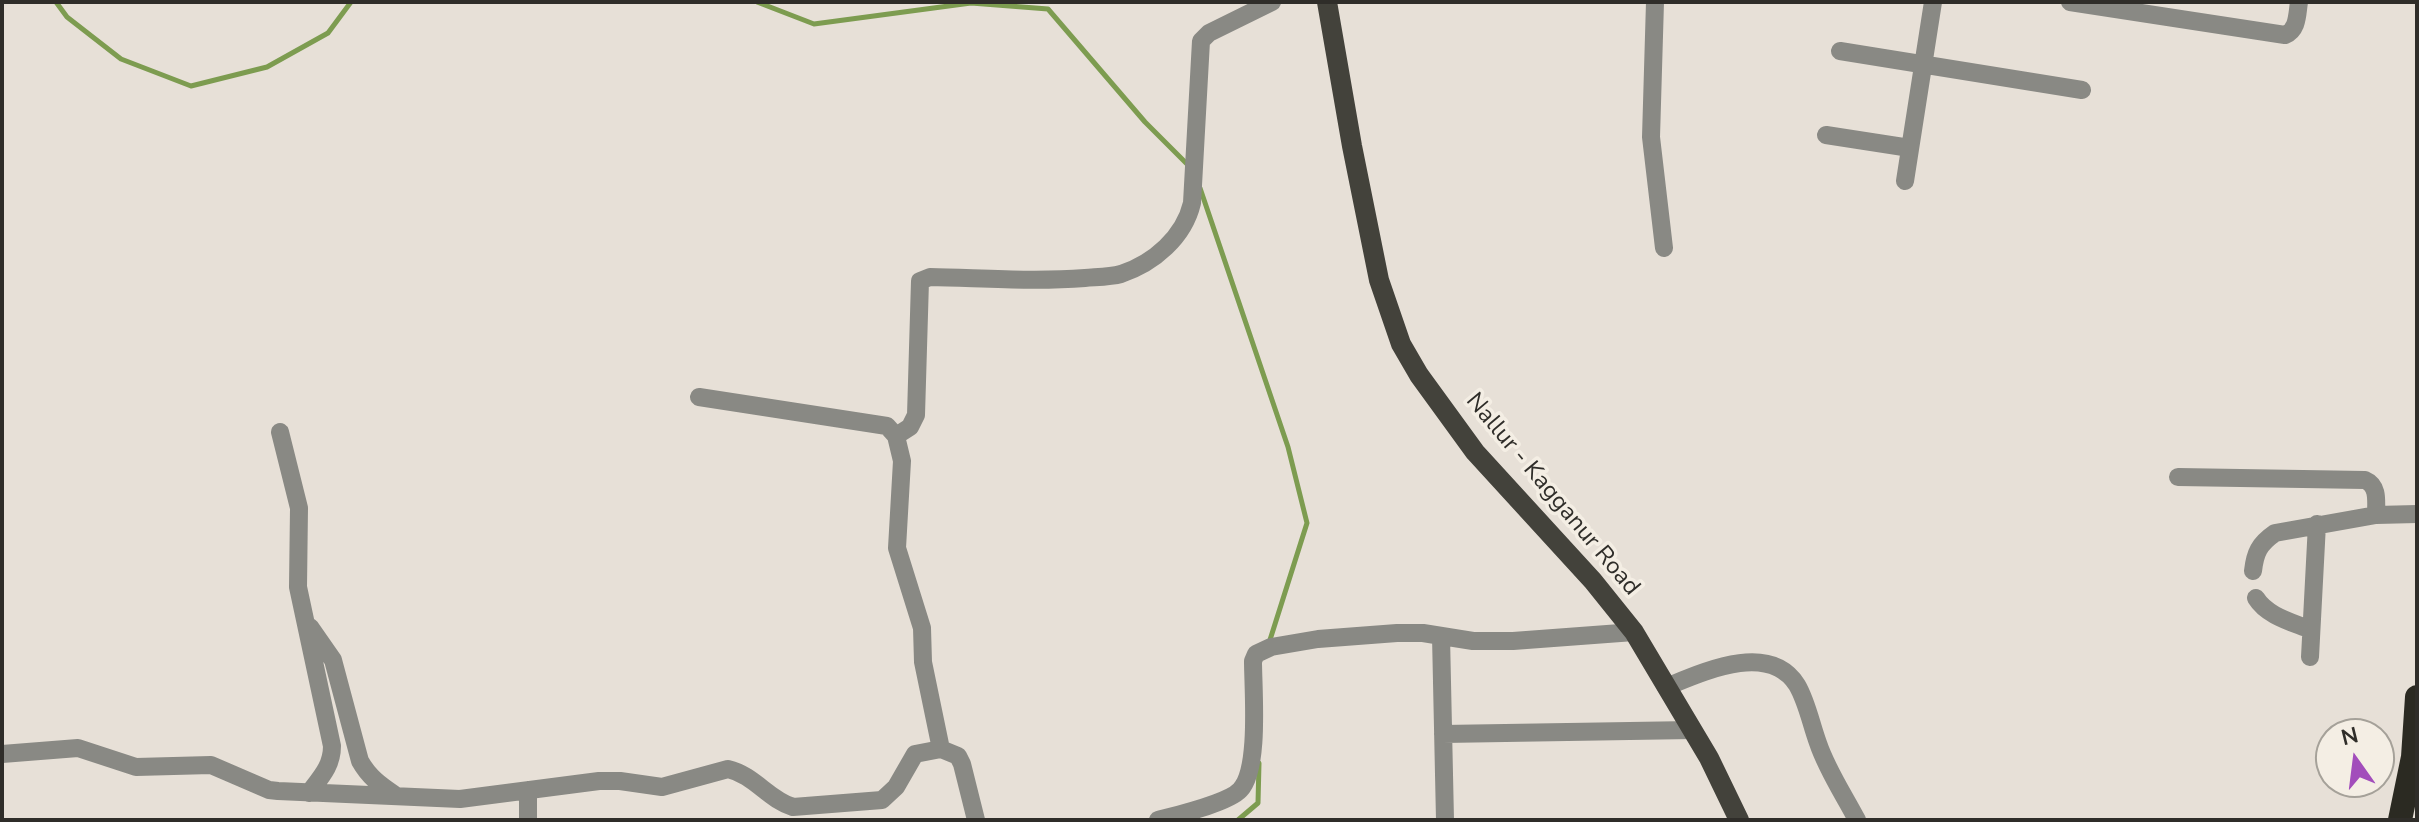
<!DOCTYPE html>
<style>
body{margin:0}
#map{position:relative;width:2419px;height:822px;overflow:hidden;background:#e7e0d7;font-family:"Nunito Sans",sans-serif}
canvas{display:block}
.frame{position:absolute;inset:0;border:4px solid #2f2d29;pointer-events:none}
.north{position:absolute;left:2315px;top:718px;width:80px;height:80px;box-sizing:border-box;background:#f4eee4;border:2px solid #a5a199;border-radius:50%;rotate:346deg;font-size:22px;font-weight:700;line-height:32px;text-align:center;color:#2f2d29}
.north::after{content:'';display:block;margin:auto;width:28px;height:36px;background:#a24dbb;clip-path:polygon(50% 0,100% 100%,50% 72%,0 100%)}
</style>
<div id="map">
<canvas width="2419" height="822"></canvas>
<div class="frame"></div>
<div class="north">N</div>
</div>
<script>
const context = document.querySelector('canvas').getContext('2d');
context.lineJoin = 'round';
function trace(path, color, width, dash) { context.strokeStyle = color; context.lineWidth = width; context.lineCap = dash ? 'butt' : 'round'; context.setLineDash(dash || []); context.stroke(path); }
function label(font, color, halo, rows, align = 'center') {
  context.font = font + ' "Nunito Sans",sans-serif'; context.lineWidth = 7; context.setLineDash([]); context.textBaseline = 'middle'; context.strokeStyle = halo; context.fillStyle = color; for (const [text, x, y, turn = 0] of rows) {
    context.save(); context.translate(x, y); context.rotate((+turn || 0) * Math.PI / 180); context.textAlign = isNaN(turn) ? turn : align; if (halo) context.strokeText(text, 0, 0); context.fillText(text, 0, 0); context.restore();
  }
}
trace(new Path2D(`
 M56,2L67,17L121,59L191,86L267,67L328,33L351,2
 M757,2L814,24L971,3L1048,9L1145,122L1188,165
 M1200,188L1288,447L1307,523L1269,643
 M1238,820L1258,803L1259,763`), '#7d9c50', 5);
trace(new Path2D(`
 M1655,2L1651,137L1664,248
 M2070,2L2285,35C2298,30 2297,14 2299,2
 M1840,51L2082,90
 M1826,135L1910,148
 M1905,181L1933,2
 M699,397L887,426L896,436L902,461L897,548L922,628L923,662L941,749
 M280,432L299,508L298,587L332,746C332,766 321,777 309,793
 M896,436L910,427L916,415L920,281L930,277C982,278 1033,282 1085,278C1096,277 1110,277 1121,274C1154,263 1184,237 1192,203L1201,41L1209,33L1272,2
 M2178,477L2365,480C2379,486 2376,502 2376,515
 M2253,571C2255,553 2259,544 2275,533L2376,515L2417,514
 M2256,598C2267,616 2292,622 2311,630
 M310,627L333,660L360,761C369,777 380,785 395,795
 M1441,636L1445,820
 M2310,657L2317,524
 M1666,687C1703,672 1769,641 1797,685C1807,702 1811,724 1818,743C1827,770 1844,795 1857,820
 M1443,734L1692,730
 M2,754L78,748L136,767L211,765L269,790L278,791L460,799L599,781H620L662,787L728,769C754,775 769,800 793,807L882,800L896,787L915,754L941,749L958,756L962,764L976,820
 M528,820V790
 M1158,820C1177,815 1228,803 1240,790C1260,770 1253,690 1253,661L1256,654L1271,647L1318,639L1397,633H1423L1473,641H1513L1634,632`), '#898984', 18);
trace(new Path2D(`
 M1327,2L1352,146L1379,280L1401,344L1419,375L1475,452L1593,581L1634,632L1709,758L1739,820`), '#43423b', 20);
trace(new Path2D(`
 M2400,820L2413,757L2417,697`), '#2b2a22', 24);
label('24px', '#2f2d29', '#f4eee4', [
 ["Nallur - Kagganur Road",1552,495,50]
]);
</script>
